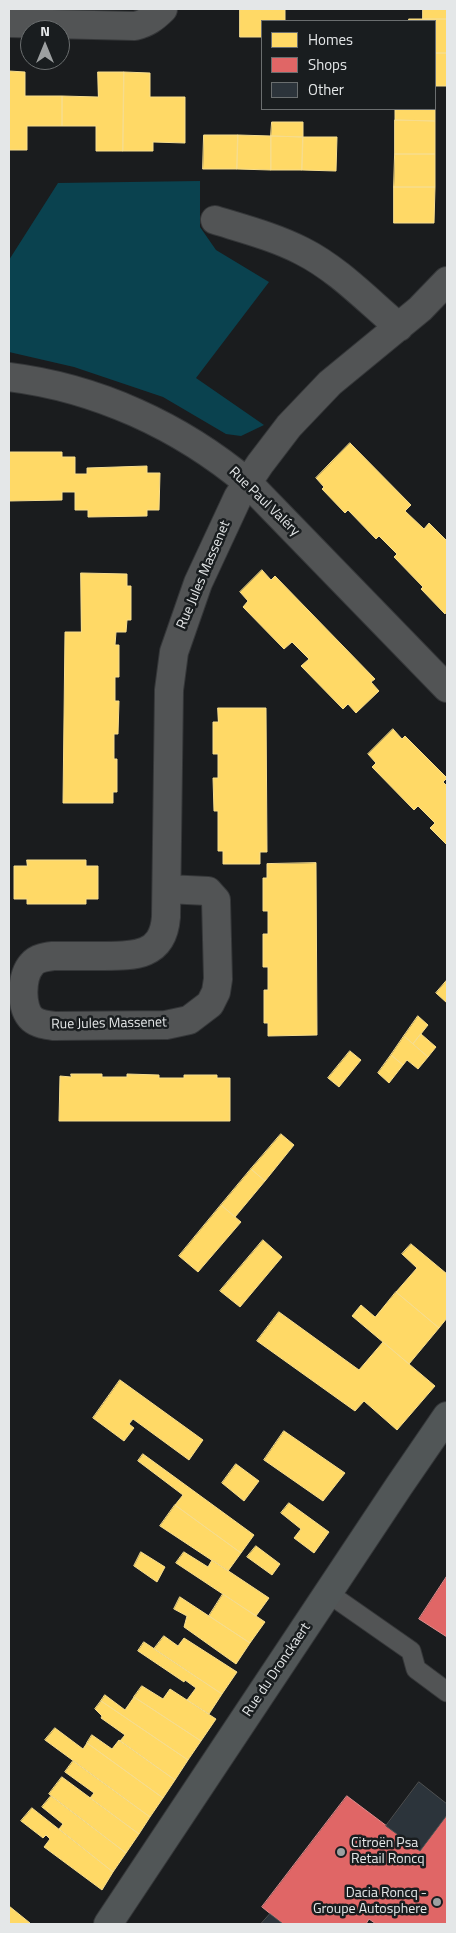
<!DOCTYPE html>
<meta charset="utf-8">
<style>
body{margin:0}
#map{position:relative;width:456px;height:1933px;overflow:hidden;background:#1a1c1e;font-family:"Titillium Web",sans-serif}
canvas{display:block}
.frame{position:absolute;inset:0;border:10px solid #e4e7e8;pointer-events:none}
.legend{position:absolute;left:261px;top:20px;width:175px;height:90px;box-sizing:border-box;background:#191d1f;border:1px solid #6a6e6f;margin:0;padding:6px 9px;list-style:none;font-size:15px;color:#e4e7e8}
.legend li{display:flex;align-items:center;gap:10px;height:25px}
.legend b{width:25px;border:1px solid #6a6e6f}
.north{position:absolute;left:20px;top:20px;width:50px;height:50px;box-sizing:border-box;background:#191d1f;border:1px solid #6a6e6f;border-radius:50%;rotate:0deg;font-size:14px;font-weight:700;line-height:20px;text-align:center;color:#e4e7e8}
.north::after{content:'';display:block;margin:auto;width:18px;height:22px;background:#9da0a1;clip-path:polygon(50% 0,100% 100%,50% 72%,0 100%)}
</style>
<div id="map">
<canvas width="456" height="1933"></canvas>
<div class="frame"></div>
<ul class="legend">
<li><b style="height:14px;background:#ffd966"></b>Homes</li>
<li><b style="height:14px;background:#e06666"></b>Shops</li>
<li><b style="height:14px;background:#2c343b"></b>Other</li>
</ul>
<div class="north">N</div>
</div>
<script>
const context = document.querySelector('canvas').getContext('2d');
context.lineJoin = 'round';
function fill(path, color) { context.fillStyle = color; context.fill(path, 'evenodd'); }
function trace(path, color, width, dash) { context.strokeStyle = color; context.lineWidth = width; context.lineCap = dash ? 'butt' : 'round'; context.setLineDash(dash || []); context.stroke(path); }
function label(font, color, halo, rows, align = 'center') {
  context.font = font + ' "Titillium Web",sans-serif'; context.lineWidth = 5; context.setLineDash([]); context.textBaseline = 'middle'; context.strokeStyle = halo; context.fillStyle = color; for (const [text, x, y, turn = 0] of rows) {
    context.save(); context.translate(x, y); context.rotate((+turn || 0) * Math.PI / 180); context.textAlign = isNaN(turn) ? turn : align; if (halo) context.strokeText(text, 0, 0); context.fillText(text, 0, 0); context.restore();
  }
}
fill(new Path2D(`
 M200,181V227L216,250L269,282L196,378L264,425L241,436L226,434L163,397L74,367L9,352V260L58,183Z`), '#0a424f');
const homes = new Path2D(`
 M240,9H285V21H262V37H240Z
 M423,9H447V19H423Z
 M409,19H447V53H435V21H409Z
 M435,53H447V86H435Z
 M9,71L25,72V96H62V126H27V150H9Z
 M98,72H124L123,151H96V126H62V96L98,97Z
 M124,72L150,73V97H185V143L153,142V151H123Z
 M435,86V121L395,120V109H435Z
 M395,120L435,121V154H395Z
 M272,122H303V137L271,136Z
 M204,135H238L237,169H203Z
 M238,135L271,136V170L237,169Z
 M271,136L303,137L302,170H271Z
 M303,137H337L336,171L302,170Z
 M395,154H435V187H394Z
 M394,187H435L434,223H394Z
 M350,443L411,505L405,511L424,529L429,523L447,541V611L445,614L421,589L423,587L394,557L397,554L379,536L376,539L348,510L345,513L322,489L324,487L316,478Z
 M9,452H62V457H75V474H87V468L147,466V473H160L159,510H147V516L88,517V510H75V492H62V500L9,501Z
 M262,570L271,580L275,576L375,679L371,682L379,691L356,713L348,704L343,709L301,666L309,659L292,642L284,649L243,607L248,601L240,592Z
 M81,573L127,574V586H131V620H127L126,632H116L115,645H119V677H115V701H119L118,734H114V759H117V792H113V803H63L65,632H81Z
 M218,708H266L267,852H260V864H223V851H218V811H214L213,778H218V754H213V722H218Z
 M393,729L402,739L405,736L447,778L443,782L447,786V845L430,828L435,823L418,806L414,810L372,767L376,763L368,754Z
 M27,860H86V866H98V899H86V904H27V899H14V866H27Z
 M316,863L317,1035L268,1036V1023H264V990H268V967H263V934H268V911H263V878H267V864Z
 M447,980V1003L436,993Z
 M418,1016L428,1025L413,1044L404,1036Z
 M421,1034L436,1047L428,1057L413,1044Z
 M404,1036L428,1057L418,1069L407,1060L403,1065L391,1055Z
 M350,1051L361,1060L339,1087L328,1078Z
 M391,1055L403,1065L389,1083L378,1073Z
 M71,1074H102V1077H127V1074L159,1075V1078H184V1075H217V1078H230V1121H59L60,1076L71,1077Z
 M281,1134L294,1145L265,1181L251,1169Z
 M251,1169L265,1181L235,1217L221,1205Z
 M221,1205L241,1222L198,1272L179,1256Z
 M263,1240L282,1257L240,1307L220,1291Z
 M411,1244L447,1274V1318L439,1328L396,1292L417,1268L402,1254Z
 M396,1292L439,1328L409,1364L352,1316L361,1305L375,1317Z
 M279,1312L359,1370L383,1342L435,1386L397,1430L364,1401L355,1411L257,1341Z
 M120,1380L203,1440L189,1460L133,1419L129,1424L134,1428L124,1441L93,1418Z
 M284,1431L345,1473L323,1501L264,1460Z
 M143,1454L254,1535L241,1553L175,1505L183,1495L138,1461Z
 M236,1464L259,1481L244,1501L222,1483Z
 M289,1503L329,1532L314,1553L294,1538L301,1529L281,1513Z
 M175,1505L241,1553L228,1571L160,1526Z
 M256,1546L280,1564L272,1575L247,1557Z
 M141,1552L165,1567L157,1582L134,1566Z
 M184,1552L208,1567L212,1560L269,1598L256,1616L176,1563Z
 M223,1594L265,1622L250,1643L209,1616Z
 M180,1597L250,1643L236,1664L184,1627L187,1616L174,1609Z
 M164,1636L178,1646L184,1638L237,1672L222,1694L154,1649Z
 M144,1642L222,1694L209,1714L187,1700L196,1688L185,1680L184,1682L138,1651Z
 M142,1686L163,1699L170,1689L216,1719L201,1741L134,1697Z
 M105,1695L125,1710L134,1697L201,1741L188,1760L101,1701Z
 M101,1701L188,1760L175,1780L120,1741L125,1735L101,1718L102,1716L95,1709Z
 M55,1728L83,1749L87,1743L163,1798L150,1817L45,1740Z
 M92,1735L112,1749L119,1740L175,1780L163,1798L87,1743Z
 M73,1761L150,1817L139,1834L90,1798L94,1793L65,1772Z
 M62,1777L139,1834L126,1853L49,1794Z
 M51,1796L126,1853L113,1872L59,1829L63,1824L42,1807Z
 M32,1808L113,1872L102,1890L44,1847L50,1839L46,1835L43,1838L21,1821Z
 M9,1906L30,1923L29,1924H9Z`);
fill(homes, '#ffd966');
trace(homes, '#f7dd8d', 1);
const shops = new Path2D(`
 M447,1576V1637L419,1619Z
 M347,1796L420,1851L447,1815V1924H376L369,1919L366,1924H283L262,1907Z`);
fill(shops, '#e06666');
trace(shops, '#e18d8d', 1);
const building = new Path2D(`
 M419,1782L447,1804V1815L420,1851L386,1826Z
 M270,1914L283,1924H261Z`);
fill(building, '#2c343b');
trace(building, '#4f5152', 1);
const lane = new Path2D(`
 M328,1593L411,1651L416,1669L447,1692`);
const street = new Path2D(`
 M9,23L135,26C147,23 154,18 163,9
 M215,220C244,229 275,237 302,251C338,269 368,301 399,327
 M9,377C97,388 180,426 248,483L447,688
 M167,889L208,891L216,900L218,979L216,992L210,1004L189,1020L166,1025L54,1026C46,1025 38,1024 32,1019C20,1008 21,976 32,964C37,958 45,957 53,956C70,956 87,956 104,956C135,956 163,956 166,917L169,690L174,652L198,583L238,497L260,464L289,426L330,383L420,309L447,281`);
const secondary = new Path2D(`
 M108,1924L399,1486L447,1416`);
trace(lane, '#353739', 21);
trace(street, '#353739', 30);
trace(secondary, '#353739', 30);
trace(lane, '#525455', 19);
trace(street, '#525455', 28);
trace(secondary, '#515657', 28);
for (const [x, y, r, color] of [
 [341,1852,5,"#9da0a1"],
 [437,1902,5,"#9da0a1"]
]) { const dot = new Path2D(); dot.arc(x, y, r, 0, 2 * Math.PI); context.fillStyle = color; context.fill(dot); trace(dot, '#191d1f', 2); }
label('14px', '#e4e7e8', '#191d1f', [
 ["Rue Paul Valéry",264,502,44],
 ["Rue Jules Massenet",204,575,-67],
 ["Rue Jules Massenet",109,1024,-1],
 ["Rue du Dronckaert",277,1670,-56]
]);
label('14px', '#e4e7e8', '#191d1f', [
 ["Citroën Psa",351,1844],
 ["Retail Roncq",351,1860],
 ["Dacia Roncq -",427,1894,"right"],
 ["Groupe Autosphere",427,1910,"right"]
], 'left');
</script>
